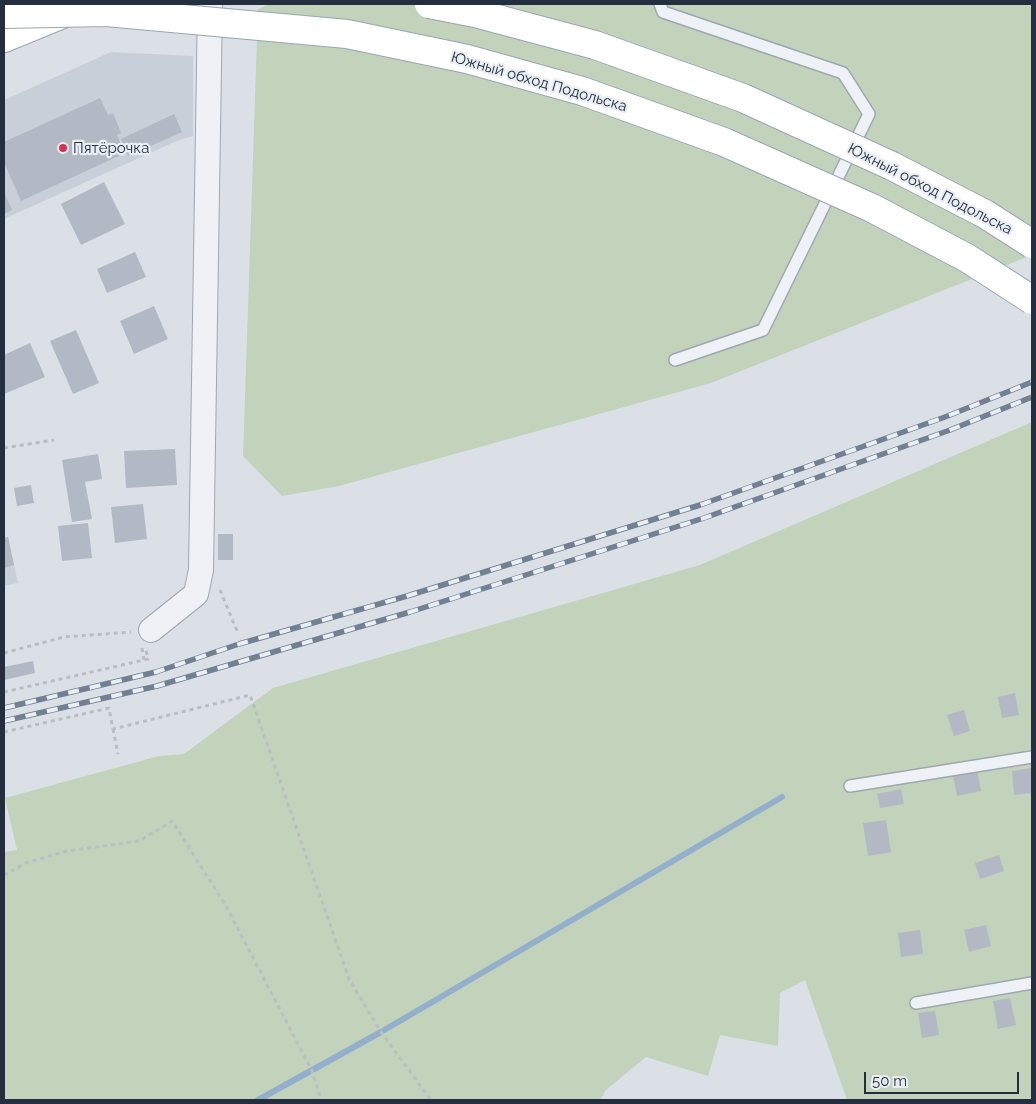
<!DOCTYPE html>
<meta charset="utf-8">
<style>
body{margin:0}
#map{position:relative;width:1036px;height:1104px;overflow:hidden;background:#dbe0e7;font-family:Raleway,sans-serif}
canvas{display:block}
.frame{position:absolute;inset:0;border:5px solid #242e3e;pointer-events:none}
.scale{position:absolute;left:864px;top:1072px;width:155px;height:22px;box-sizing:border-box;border:2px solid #242e3e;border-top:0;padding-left:6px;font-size:15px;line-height:18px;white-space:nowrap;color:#242e3e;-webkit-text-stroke:4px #eaeff5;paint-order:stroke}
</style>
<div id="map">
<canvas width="1036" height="1104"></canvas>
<div class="frame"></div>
<div class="scale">50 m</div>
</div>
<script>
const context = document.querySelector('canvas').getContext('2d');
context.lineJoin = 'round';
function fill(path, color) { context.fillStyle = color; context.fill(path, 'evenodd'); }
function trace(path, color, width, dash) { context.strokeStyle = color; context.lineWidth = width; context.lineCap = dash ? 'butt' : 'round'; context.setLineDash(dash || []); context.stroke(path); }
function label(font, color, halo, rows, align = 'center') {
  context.font = font + ' Raleway,sans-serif'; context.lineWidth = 4.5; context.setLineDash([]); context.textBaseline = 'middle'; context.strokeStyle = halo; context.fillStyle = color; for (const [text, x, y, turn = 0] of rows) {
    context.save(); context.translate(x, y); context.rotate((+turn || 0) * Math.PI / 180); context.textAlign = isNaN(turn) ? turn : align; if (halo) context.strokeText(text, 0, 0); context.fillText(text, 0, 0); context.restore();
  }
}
fill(new Path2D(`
 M111,52L193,56V136L179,140L4,219V100Z
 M8,537L18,583L4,586V538Z`), '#c9cfd9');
fill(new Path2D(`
 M270,4H1032V255L711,383L339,486L282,496L243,456L258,9Z
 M1032,422V1100H847L805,980L780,993L778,1046L720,1035L708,1076L646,1057L606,1090L600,1100H4V852L17,850L5,798L159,756L184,754L273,688L700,565Z`), '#c2d2bb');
trace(new Path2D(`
 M258,1100L381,1032L782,797`), '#92afcb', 6);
fill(new Path2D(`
 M100,98L108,115L113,113L121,133L117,135L125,153L21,201L4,162V142Z
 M174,114L182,132L128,156L121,139Z
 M104,182L125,224L81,245L61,204Z
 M4,192L12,210L4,214Z
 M135,252L146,277L107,293L97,269Z
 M154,306L168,339L134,354L120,321Z
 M76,330L99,383L73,394L50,341Z
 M30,343L45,377L4,394V355Z
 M175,449L177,485L126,488L124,451Z
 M98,454L102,479L85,482L92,519L72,522L62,460Z
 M31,485L34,503L17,506L14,488Z
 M143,504L147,539L115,543L111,507Z
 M88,523L92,558L62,561L58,526Z
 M218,534H233V560H218Z
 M8,537L14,565L4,568V538Z
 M33,661L35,673L4,680V667Z
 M1015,693L1019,715L1002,718L998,697Z
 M964,710L970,731L954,736L947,715Z
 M1032,768V793L1014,795L1012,771Z
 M977,770L981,791L957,796L953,775Z
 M901,789L904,804L880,808L877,794Z
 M886,820L891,852L868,856L863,823Z
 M999,855L1004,871L980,879L975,863Z
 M986,925L991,946L969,952L964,930Z
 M920,930L923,954L901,957L898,933Z
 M1010,998L1016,1025L998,1029L993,1001Z
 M935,1011L939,1035L922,1038L918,1013Z`), '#b2b9c4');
const lane = new Path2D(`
 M660,4L663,12L843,73L869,114L763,330L675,360
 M850,786L1032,757
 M916,1003L1032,983`);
const street = new Path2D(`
 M151,630L196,594L201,570L210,4`);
const primary = new Path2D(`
 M4,38L65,13`);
trace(lane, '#a0a7b1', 14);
trace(street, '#a0a7b1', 26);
trace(primary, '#99a5b4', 30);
trace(new Path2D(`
 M4,448L54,440
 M220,590L237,631
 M142,648L144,660
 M4,653L64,637L131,632
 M4,692L148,659L146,650
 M113,729L118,754
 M4,732L109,708L113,729L250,695L349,979L381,1032L431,1100
 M4,875L26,863L67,851L139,841L172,821L226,906L312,1071L321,1100`), '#b9bec5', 3, [4, 4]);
trace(lane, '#eef1f5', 11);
trace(street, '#eef1f5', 24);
trace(primary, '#fff', 28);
const rail = new Path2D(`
 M4,708L156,672L239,644L407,596L700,505L945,417L1032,382
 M4,721L157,686L410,612L704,518L950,430L1032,397`);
trace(rail, '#738092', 5.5);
trace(rail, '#eaeff5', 4, [11]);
const primaryBridge = new Path2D(`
 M429,4L475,13L595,45L743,98L892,166L985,214L1032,244
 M4,14L106,12L347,34L467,59L582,91L724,142L872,208L967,258L1032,300`);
trace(primaryBridge, '#99a5b4', 30, []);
trace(primaryBridge, '#fff', 28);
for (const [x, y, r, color] of [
 [63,148,5,"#d93251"]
]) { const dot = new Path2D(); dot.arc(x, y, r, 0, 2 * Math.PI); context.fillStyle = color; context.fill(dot); trace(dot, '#eaeff5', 2); }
label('15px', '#242e3e', '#eaeff5', [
 ["Южный обход Подольска",539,82,16],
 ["Южный обход Подольска",930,189,27]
]);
label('15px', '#242e3e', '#eaeff5', [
 ["Пятёрочка",73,148]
], 'left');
</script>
